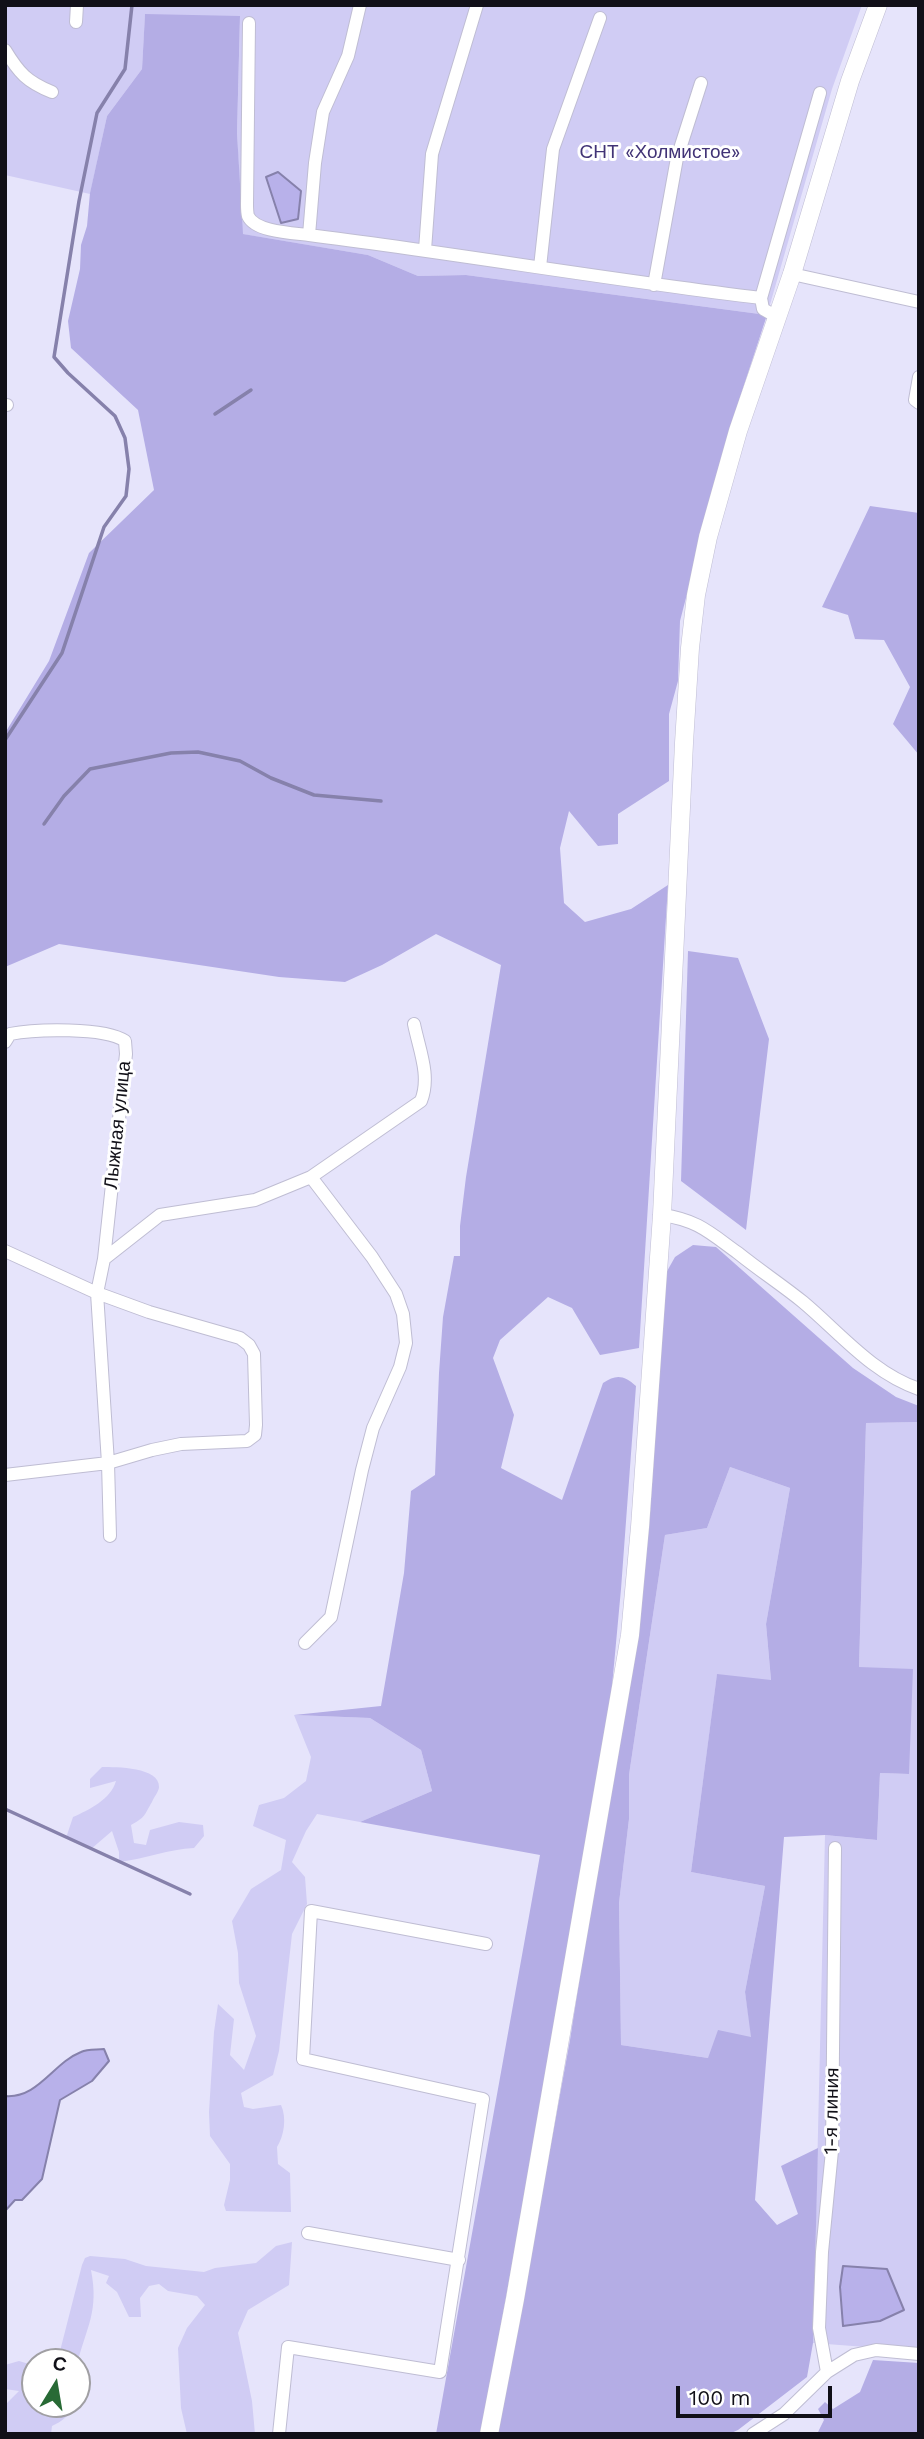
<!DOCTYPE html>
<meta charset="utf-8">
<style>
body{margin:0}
#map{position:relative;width:924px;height:2439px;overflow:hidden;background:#e6e4fb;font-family:"Work Sans",sans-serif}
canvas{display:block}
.frame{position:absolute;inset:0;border:7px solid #111018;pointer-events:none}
.north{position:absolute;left:21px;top:2348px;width:70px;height:70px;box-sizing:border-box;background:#fff;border:2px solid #a09fa3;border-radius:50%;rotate:11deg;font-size:19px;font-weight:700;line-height:28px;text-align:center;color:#111018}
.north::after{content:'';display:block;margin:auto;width:24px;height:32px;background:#286a35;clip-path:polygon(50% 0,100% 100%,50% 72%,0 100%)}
.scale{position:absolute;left:676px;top:2386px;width:156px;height:32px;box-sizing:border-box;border:4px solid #111018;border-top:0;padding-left:9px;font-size:21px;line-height:24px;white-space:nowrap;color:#111018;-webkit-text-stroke:5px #fff;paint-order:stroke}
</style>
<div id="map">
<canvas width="924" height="2439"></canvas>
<div class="frame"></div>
<div class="north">С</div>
<div class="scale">100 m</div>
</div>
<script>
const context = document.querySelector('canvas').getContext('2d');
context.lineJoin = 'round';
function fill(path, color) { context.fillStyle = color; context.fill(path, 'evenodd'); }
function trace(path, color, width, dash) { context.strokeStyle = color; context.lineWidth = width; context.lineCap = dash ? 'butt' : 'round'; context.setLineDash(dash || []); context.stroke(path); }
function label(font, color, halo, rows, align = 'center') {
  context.font = font + ' "Work Sans",sans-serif'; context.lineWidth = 6; context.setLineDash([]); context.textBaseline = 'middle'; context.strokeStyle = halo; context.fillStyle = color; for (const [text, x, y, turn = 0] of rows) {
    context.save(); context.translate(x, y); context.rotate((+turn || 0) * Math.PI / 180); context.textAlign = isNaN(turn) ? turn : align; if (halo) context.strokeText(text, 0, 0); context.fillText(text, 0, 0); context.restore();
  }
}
fill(new Path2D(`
 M5,5H862L832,89L767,315L466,275L418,276L368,255L242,234L237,133L240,17L145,15L142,69L107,116L90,194L5,175Z
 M919,1422V2351L813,2343L825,1835L877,1840L880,1773L908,1774L859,1667L866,1423Z
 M730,1467L790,1488L766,1624L771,1681L717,1675L691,1872L765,1886L745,1992L752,2038L708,2058L621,2045L619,1903L629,1819V1775L665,1535L707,1528Z
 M294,1715L370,1718L421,1750L432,1791L360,1822L317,1814L306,1831L292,1862L305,1877L307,1904L292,1934L279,2051L273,2075L241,2093L244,2107L253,2109L281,2105C287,2118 284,2136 277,2147L278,2164L290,2173L291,2212L226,2211L224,2205L230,2180V2164L210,2136L209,2112L214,2032L218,2004L234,2019L230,2055L244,2070L256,2036L239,1983L238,1953L232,1921L251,1889L281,1870L286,1840L253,1826L259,1805L284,1798L306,1781L311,1757Z
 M102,1767C116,1767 160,1767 159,1787C159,1791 154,1797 152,1802C144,1815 146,1817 131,1825L134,1843L146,1845L150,1830L179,1822L203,1825L204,1836L194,1848C169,1849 145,1859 119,1862V1852L112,1831L91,1849L66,1838L73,1817C89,1810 111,1799 116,1781L90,1788V1779Z
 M292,2242L289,2285L248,2310L238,2333L252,2401L255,2434H187L181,2408L178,2348L187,2328L205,2305L197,2296L168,2291L159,2284L149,2286L140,2298L141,2317H129L117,2292L106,2283L109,2276L91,2270C99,2311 87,2326 77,2364V2362H51L59,2355L82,2265L85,2258L90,2256L125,2259L146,2266L204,2272L215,2268L256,2263L276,2246Z
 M19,2361L29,2364L33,2372C26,2385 30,2392 35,2404H73C71,2415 61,2422 52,2426L51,2434H5V2405L19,2391L5,2389V2365Z`), '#d0ccf4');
fill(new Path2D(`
 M145,14L240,16L237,133L243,234L368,255L418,276L466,275L767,315L730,428L680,621L678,681L669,714V781L618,814V844L598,846L569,811L560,848L564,903L585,922L631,909L668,885L639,1348L600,1355L572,1308L548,1297L500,1340L493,1358L514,1415L501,1468L562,1500L603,1383C616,1374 624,1375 636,1386L621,1589L606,1751L481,2434H436L540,1855L360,1822L432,1791L421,1750L370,1718L294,1715L381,1706L404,1573L411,1491L435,1475L439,1373L443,1317L454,1256H460V1226L466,1177L501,965L436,934L382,965L345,982L279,977L59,944L5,967V733L49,661L89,553L154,490L138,410L71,348L68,321L80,269L81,245L87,226L90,193L107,116L142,69Z
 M870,506L919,513V755L893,724L910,687L884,640L855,639L848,615L822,607Z
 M688,951L738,958L769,1039L746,1230L681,1181Z
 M693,1245L716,1247L853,1368L896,1397L919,1406V1422L866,1423L859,1667L913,1669L909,1774L880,1773L877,1840L825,1835L784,1837L755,2200L777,2225L798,2214L781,2166L818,2148L813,2343L807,2377L738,2430L729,2434H498L570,2040L649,1529L666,1273L675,1257ZM730,1467L790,1488L766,1624L771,1680L717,1674L691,1872L765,1886L745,1992L751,2037L718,2030L708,2058L621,2045L619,1903L629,1819V1775L665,1535L707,1528Z
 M873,2360L919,2363V2434H817L824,2420L818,2409L825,2402L833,2409L860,2392Z`), '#b4ade5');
const water = new Path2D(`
 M278,172L301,191L298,219L281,223L266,177Z
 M104,2049L109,2061L92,2081L60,2100L42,2179L22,2200H15L5,2211V2096C38,2099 53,2063 81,2052C88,2049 97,2050 104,2049Z
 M843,2266L887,2269L904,2310L880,2321L843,2326L840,2287Z`);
fill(water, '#b8b1ea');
trace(water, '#8681ab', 2);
trace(new Path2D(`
 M215,414L251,390
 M5,740L62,653L104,527L126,496L129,469L125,438L115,416L68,373L54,357L79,201L97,113L125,69L132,5
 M44,824L64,796L90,769L171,753L198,752L240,761L271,778L314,795L381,801
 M5,1809L190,1894`), '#8681ab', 3.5);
const street = new Path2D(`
 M360,5L348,56L323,112L315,163L309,235C460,254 610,280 761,298L763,309L777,317
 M76,22L77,5
 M249,23L247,204C247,208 247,212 248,216C255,232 293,233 309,235
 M5,50C19,73 27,82 52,92
 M425,250L432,154L477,5
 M540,267L553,149L600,18
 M792,274L919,302
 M654,285L677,158L701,83
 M761,298L820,93
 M919,377L915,400L919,403
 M5,405H7
 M5,1042L10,1034C35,1029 105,1027 125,1041L126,1054L104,1259L97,1293L108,1463L110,1536
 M662,1215C698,1220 710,1233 738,1253C759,1270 782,1285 803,1302C840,1333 872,1373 919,1389
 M5,1251L97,1293L149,1312L240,1338L249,1345L254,1354L256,1425L255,1435L247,1441L181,1444L152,1450L108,1463L5,1475
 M104,1259L160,1215L255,1200L311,1177L421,1101C431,1076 419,1049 414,1024
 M305,1643L331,1617L362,1470L373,1428L400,1367L406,1343L403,1314L396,1294L372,1257L311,1177
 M308,2233L459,2260
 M827,2372L819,2328L822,2252L832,2151L835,1848
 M279,2434L288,2347L440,2372L483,2099L303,2059L311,1911L486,1944
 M753,2434L784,2414L827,2372L854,2355L876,2350L919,2354`);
const secondary = new Path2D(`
 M489,2434L515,2299L630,1635L640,1527L662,1215L684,743L690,648L696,595L708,537L738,431L792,274L850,81L878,5`);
trace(street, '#bfbdd3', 14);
trace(secondary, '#bfbdd3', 19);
trace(street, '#fff', 12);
trace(secondary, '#fff', 18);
label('19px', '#413376', '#fff', [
 ["СНТ «Холмистое»",660,152]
]);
label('19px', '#111018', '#fff', [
 ["Лыжная улица",118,1125,-84],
 ["1-я линия",832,2111,-89]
]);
</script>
